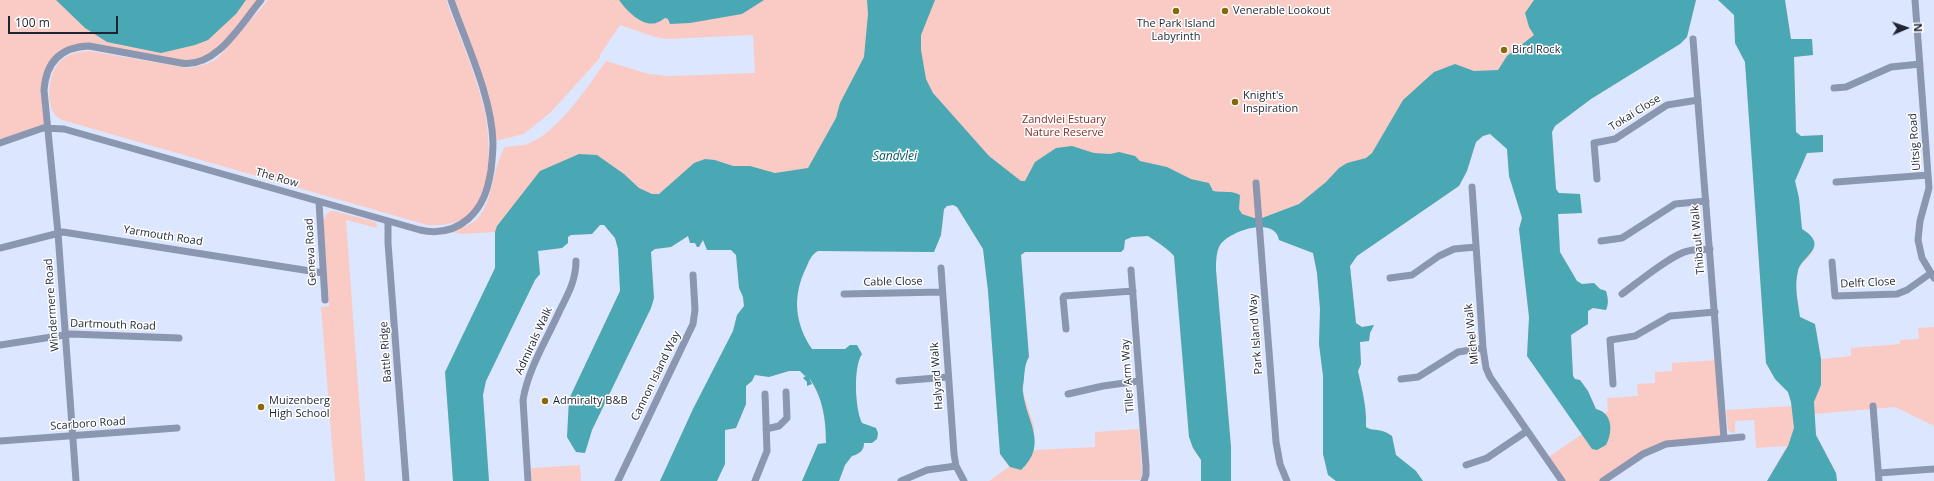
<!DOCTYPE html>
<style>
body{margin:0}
#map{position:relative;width:1934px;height:481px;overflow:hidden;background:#dce7ff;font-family:"Open Sans",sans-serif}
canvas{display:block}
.north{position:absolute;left:1886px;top:8px;width:40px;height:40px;-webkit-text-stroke:3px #fff;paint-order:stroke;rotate:88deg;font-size:11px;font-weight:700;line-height:16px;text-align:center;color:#1e2433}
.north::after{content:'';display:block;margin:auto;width:14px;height:18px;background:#1e2433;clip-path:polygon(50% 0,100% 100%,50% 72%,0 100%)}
.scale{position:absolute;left:8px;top:16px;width:110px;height:18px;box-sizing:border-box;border:2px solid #1e2433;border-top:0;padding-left:5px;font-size:12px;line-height:14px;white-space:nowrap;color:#1e2433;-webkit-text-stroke:3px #fff;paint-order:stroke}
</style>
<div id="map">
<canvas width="1934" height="481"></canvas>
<div class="north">N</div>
<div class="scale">100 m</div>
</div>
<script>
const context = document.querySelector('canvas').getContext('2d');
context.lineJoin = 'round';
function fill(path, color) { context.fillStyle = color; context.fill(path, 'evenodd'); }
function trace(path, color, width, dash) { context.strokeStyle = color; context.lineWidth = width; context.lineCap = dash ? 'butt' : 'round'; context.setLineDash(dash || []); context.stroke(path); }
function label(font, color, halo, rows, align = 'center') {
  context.font = font + ' "Open Sans",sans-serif'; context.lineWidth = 3; context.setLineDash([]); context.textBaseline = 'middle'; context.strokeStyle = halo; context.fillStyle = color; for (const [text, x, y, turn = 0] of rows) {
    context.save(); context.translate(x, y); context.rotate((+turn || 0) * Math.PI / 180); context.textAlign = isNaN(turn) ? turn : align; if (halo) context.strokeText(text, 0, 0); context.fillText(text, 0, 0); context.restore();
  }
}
fill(new Path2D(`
 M0,0H260L217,52L195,63L98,47L60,54L45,78L49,127L0,143Z
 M268,0H446C460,37 476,74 485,113C490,137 493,195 472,213C459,224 443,226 427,225L62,120C44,113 47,77 58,64C65,54 77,52 89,51L189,68L207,64L218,58Z
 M452,0H1696L1687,37L1680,44L1591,99L1555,126L1552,132L1556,189L1559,193L1580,194L1582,213L1558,214L1560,252L1577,281L1582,284L1594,283L1600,289L1606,291C1608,298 1609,303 1606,310L1593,308L1588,311V324L1571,335L1573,376L1575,379L1580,380L1588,391L1596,409L1606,413L1608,411L1607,398L1638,396L1637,384L1655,383V372L1672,371V363L1718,360L1724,438L1666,444L1603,481H1562L1547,458L1582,434L1527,356L1529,317L1519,229L1522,218L1509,176L1507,149L1490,134L1483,136L1476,142L1467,171L1459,186L1357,256L1350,266L1356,323L1362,327L1374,325L1370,333L1369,341L1360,342L1361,364L1358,371C1362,390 1367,407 1366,427C1373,432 1380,427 1392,436L1396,455L1416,471L1423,481H1336L1328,475L1323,454V376L1319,344L1320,309L1317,273L1313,253L1279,240C1275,215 1229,231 1220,245C1216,252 1216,262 1216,270L1231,447V481H1201V460L1193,448L1189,437L1174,256C1167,248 1157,242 1148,236L1132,237L1125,240L1124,249L1121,252H1025L1021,255L1029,357L1025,364L1023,392L1034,426V450L1095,447V432L1139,429L1142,474L1140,480L989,481L1009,467L1000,454L988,291L983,249L957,207L953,205L947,206L944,209L941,235L934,252L818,251C811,255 809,261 806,268C792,296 795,324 812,349H845L850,345H857L862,354C853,367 855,409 862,423L876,428L878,433L877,439L872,443H864C864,451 859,454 852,456L845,465L839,481H802L818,444L826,443C826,418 822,396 807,375L805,376L800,371H789L769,377L755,375L752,381L746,386V404L736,428L725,430V464L717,481H660L693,409L733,331L737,315L744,306L743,297L739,288L736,255L731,250H707L703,240L699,247H697L695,243H690L688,236L671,247L655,249L651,252L654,298L651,308L592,430L585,453L576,452L567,437L569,399L620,291L618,249L615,238L604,225H600L592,234L571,235L568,237V243L562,248L538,251L540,274L535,280L486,381L483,395L489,481H453L445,372L495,268V232L462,234L453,232C460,228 470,225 476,220C495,200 491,169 505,147C511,146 518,146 524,145C555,137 588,86 606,61L649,74L669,76L755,73L753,35L667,39L655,37L620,25L600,55V58L550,113L524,134L495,141L491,111Z
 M1718,0H1785L1791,39H1812L1813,55L1794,57L1796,132L1801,136L1823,135V152L1807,153L1795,181L1799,198L1802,229C1811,234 1818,244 1811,254C1807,261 1800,262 1798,271C1794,286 1798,302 1800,317L1815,324L1821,359L1851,356V348L1900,344V340L1919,339L1918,328L1934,327V426L1895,407L1814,414L1816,435L1836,473L1837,481H1767L1787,446L1756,448L1754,420L1735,421V431L1734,433L1730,432L1728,429L1726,410L1792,406L1788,392L1775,379L1766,363L1745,62L1735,43L1734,15Z
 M330,211H334L376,222L377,228L346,220L365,481H335L321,307L329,306L323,222L326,215Z
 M580,465L581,481H532L531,468Z`), '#facbc5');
fill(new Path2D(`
 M56,0H246L236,14L208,40L195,45L161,53L107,42L85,28Z
 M619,0H764L742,14L690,23L670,24L668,19L665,18C662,20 659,22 656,23C642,27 626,10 619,0Z
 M867,0H935L921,35V50L926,79L933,93L989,156L1021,181H1025L1035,162L1056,148L1072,146L1094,153L1110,154L1119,152L1135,156L1140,161L1167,167L1191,179L1209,183L1213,191C1223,193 1231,190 1240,195L1239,209L1242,214L1254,218H1262L1299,204L1326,182L1339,168L1347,163L1366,158L1372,153L1403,100L1434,72L1455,64L1474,71L1498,70L1507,56L1534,35L1529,27L1525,13L1534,0H1696L1687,37L1680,44L1591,99L1555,126L1552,132L1556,189L1559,193L1580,194L1582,213L1558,214L1560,252L1577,281L1582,284L1594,283L1600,289L1606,291C1608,298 1609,303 1606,310L1593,308L1588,311V324L1571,335L1573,376L1575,379L1580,380L1588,391L1596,409C1613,413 1613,432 1606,445L1597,450L1592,449L1527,356L1529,317L1519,229L1522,218L1509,176L1507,149L1490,134L1483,136L1476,142L1467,171L1459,186L1357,256L1350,266L1356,323L1362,327L1374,325L1370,333L1369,341L1360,342L1361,364L1358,371C1362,390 1367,407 1366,427C1373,432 1380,427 1392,436L1396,455L1416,471L1423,481H1336L1328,475L1323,454V376L1319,344L1320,309L1317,273L1313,253L1279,240C1275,215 1229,231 1220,245C1216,252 1216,262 1216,270L1231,447V481H1201V460L1193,448L1189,437L1174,256C1167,248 1157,242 1148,236L1132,237L1125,240L1124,249L1121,252H1025L1021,255L1029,357C1025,364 1025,369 1024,377C1024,382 1022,388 1023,392C1026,421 1049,444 1021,470L1010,467L1000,454L988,291L983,249L957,207L953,205L947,206L944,209L941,235L934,252L818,251C811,255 809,261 806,268C792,296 795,324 812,349H845L850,345H857L862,354C853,367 855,409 862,423L876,428L878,433L877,439L872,443H864C864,451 859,454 852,456L845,465L839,481H802L818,444L826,443C826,420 823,397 809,378L812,384L807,386V382L803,378L807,375L805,376L800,371H789L769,377L755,375L752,381L746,386V404L736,428L725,430V464L717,481H660L693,409L733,331L737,315L744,306L743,297L739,288L736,255L731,250H707L703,240L699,247H697L695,243H690L688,236L671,247L655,249L651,252L654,298L651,308L592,430L585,453L576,452L567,437L569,399L620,291L618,249L615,238L604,225H600L592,234L571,235L568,237V243L562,248L538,251L540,274L535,280L486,381L483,395L489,481H453L445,372L495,268V232L497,226L540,171L579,154L597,155L624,174L639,188L652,194H659L694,163L705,159L715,160L733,166H750L775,173L808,168L836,118L840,103L864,57L868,14Z
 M1718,0H1785L1791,39H1812L1813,55L1794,57L1796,132L1801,136L1823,135V152L1807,153L1795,181L1799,198L1802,229C1831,247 1801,256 1798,271C1794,286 1798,302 1800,317L1815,324L1821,359V385L1814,402L1816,435L1836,473L1837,481H1767L1788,446L1794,428L1791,402L1788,392L1775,379L1766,363L1745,62L1735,43L1734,15Z`), '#4aa8b4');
trace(new Path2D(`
 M1915,0L1929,188L1920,221L1918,240L1922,258L1934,278
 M1693,39L1724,438
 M1834,88L1846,87L1891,67L1920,64
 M0,143L43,128L64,129L420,230C438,234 454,231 468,219C483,206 488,189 491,170C492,161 493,152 493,143C492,97 466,43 451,0
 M1597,179L1594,143L1615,139L1667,105L1698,100
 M1836,182L1928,175
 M1256,183L1276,442L1280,464L1287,481
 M1472,187L1483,348L1486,368L1490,377L1562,481
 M319,202L325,300
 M388,222V243L406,481
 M1601,241L1622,238L1675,204L1706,201
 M0,248L63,232L323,273
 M1832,262L1835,296L1897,294L1907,290L1931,273
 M941,268L954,454L956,466L964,481
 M1131,270L1146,466V475L1144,481
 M1390,278L1412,275L1439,256L1454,249L1476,247
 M844,294L942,292
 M1622,294C1637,283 1672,254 1688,251C1695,249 1703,250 1710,249
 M1066,329L1063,298L1064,296L1133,291
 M0,345L71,334L179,338
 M1401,379L1418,377L1458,352L1483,348
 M899,381L948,377
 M1613,384L1610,340L1635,336L1670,316L1715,312
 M1068,394L1103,386L1139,381
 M1873,406L1879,481
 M766,429L779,426L787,418L786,392
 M0,441L177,428
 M1466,465L1487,458L1527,431
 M1879,473L1934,469
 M76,481L58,233L44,90C46,62 61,47 89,46L181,63C216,69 241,24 261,0
 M528,481L523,400C528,369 547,339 560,310C568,294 576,280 576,261
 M618,481L693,324L695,310L693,275
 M755,481L767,451L765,394
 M901,481L927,470L956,466
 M1603,481L1643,454L1666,444L1742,437`), '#8b96b0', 7);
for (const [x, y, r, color] of [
 [1176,11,4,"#896907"],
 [1225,11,4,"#896907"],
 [1504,50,4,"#896907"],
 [1235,102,4,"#896907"],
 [545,401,4,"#896907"],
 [261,407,4,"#896907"]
]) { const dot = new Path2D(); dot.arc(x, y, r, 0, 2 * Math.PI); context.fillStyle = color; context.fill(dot); trace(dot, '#fff', 1.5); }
label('11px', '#1e2433', '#fff', [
 ["Venerable Lookout",1233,11],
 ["The Park Island",1176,24,"center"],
 ["Labyrinth",1176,37,"center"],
 ["Bird Rock",1512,50],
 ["Knight's",1243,96],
 ["Inspiration",1243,109],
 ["Muizenberg",269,401],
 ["High School",269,414],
 ["Admiralty B&B",553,401]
], 'left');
label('11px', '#1e2433', '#fff', [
 ["Tokai Close",1635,113,-32],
 ["Uitsig Road",1915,142,-94],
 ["The Row",277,178,16],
 ["Yarmouth Road",163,236,9],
 ["Thibault Walk",1698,240,-95],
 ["Geneva Road",311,252,-93],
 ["Cable Close",893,282,-1],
 ["Delft Close",1868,283,-3],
 ["Windermere Road",52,305,-94],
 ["Dartmouth Road",113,325,2],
 ["Park Island Way",1256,334,-94],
 ["Michel Walk",1472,334,-96],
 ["Admirals Walk",534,341,-65],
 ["Battle Ridge",386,352,-94],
 ["Cannon Island Way",656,376,-64],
 ["Halyard Walk",937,376,-94],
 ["Tiller Arm Way",1128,376,-94],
 ["Scarboro Road",88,424,-4]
]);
label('11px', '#832d28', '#fff', [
 ["Zandvlei Estuary",1064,120],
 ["Nature Reserve",1064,133]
]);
label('italic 12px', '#00575f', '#fff', [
 ["Sandvlei",895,157]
]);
</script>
